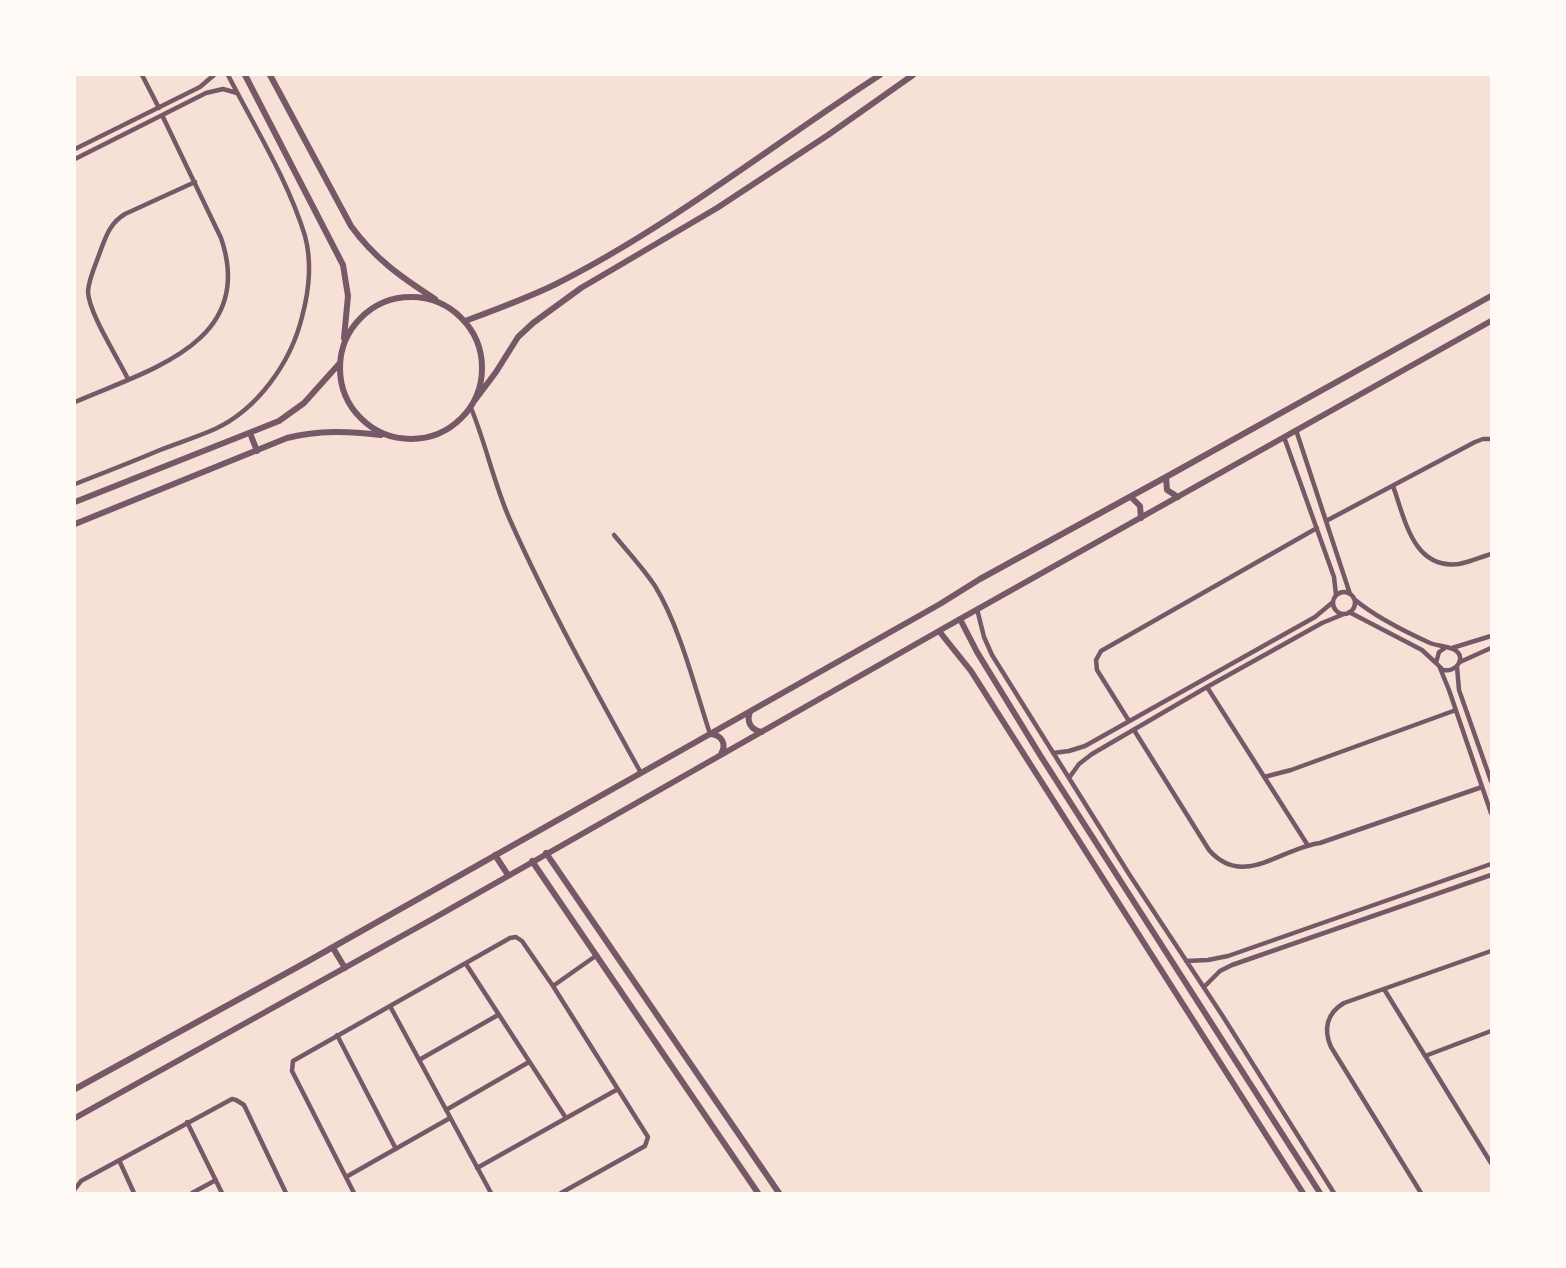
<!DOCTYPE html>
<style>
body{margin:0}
#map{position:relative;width:1566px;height:1268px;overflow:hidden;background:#f7e1d7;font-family:"Work Sans",sans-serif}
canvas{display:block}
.frame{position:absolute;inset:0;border:76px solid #fffaf5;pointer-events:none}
</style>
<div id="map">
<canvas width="1566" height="1268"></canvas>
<div class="frame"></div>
</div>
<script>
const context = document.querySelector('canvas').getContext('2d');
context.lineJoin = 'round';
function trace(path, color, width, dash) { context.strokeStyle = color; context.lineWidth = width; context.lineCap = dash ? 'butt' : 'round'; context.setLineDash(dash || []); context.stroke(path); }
trace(new Path2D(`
 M142,75L159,108
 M75,149L200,87L214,75
 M75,159L206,93L223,89L237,93
 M128,379C118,358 88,312 88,291C89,278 96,264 100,252C106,236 110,223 125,214L195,182
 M75,402C148,370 257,343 221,238L162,115
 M471,408C486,444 494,484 510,520C549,607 595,690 641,773
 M1296,430L1350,594
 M1284,437L1334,577L1336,595
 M75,484C103,473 132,462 160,450C178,443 197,437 215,429C258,409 291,362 302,317C309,291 312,262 305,236C288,180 254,126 228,75
 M1393,486C1405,519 1413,570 1459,564C1470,562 1481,557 1491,554
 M1326,521L1475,442L1483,439H1491
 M614,535C628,552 643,568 655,586C680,627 695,688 710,734
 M1333 603a11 11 0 1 1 22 0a11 11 0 1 1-22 0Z
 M1354,599C1373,615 1408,633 1430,643C1438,646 1446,646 1453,649C1468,656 1457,673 1443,670L1436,663L1439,652L1445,648
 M977,609L984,637L992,655L1129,874L1222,1015L1334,1193
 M1349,612L1422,650L1436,663
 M1452,648L1491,636
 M1460,662L1491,648
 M1457,667L1459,690L1491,781
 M1440,668L1449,690L1491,813
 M1207,687L1307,844
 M1129,721L1097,670L1096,660L1101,651L1317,528
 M1134,730L1209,850C1243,889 1281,848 1320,843L1482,787
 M1053,753L1069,751L1085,746L1315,617L1333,602
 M1264,777L1291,770L1456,710
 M1069,778L1079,764L1092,754L1207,687L1322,623L1344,614
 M1186,961L1208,960L1228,956L1491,864
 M466,964L566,1118
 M553,986L597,955
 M1204,987L1220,971L1232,965L1491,875
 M1384,989L1491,1163
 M390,1006L491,1193
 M337,1035L396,1149
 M1425,1056L1491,1031
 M419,1060L498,1015
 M446,1110L529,1062
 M187,1122L222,1193
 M119,1160L134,1193
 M477,1168L618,1089
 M346,1177L450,1118
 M75,1189L81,1181L232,1099L236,1100L244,1105L286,1193
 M192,1193L216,1180
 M354,1193L292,1071L293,1061L510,938L516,937L522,941L553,986L648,1137L645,1146L561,1193
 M1421,1193L1331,1047C1323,1029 1327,1013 1344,1003L1491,951`), '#755966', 4.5);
trace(new Path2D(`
 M245,75L343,265L348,296L344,338
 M270,75L351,226C375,259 401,277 435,299
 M340 368a71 71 0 1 1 142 0a71 71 0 1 1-142 0Z
 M465,321C495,310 525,299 554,285C668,228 773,144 880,75
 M475,400L496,372L518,337L533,323L581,288L717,208L828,135L913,75
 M250,433L257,451
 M1166,477L1167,490L1178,497
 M1131,497L1140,506L1141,518
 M75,502L279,421L304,403L339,364
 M75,524L287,438C319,430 348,431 381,435
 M960,619L977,652L1040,755L1320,1193
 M939,631L971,671L1303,1193
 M750,712C746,722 751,730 762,732
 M710,734C722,735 727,744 721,754
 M546,853L779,1193
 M495,855L508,875
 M532,861L758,1193
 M333,948L345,968
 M75,1089L303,964L940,604L980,579L1166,477L1491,296
 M75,1118L436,917L960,619L1491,321`), '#755966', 6);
</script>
